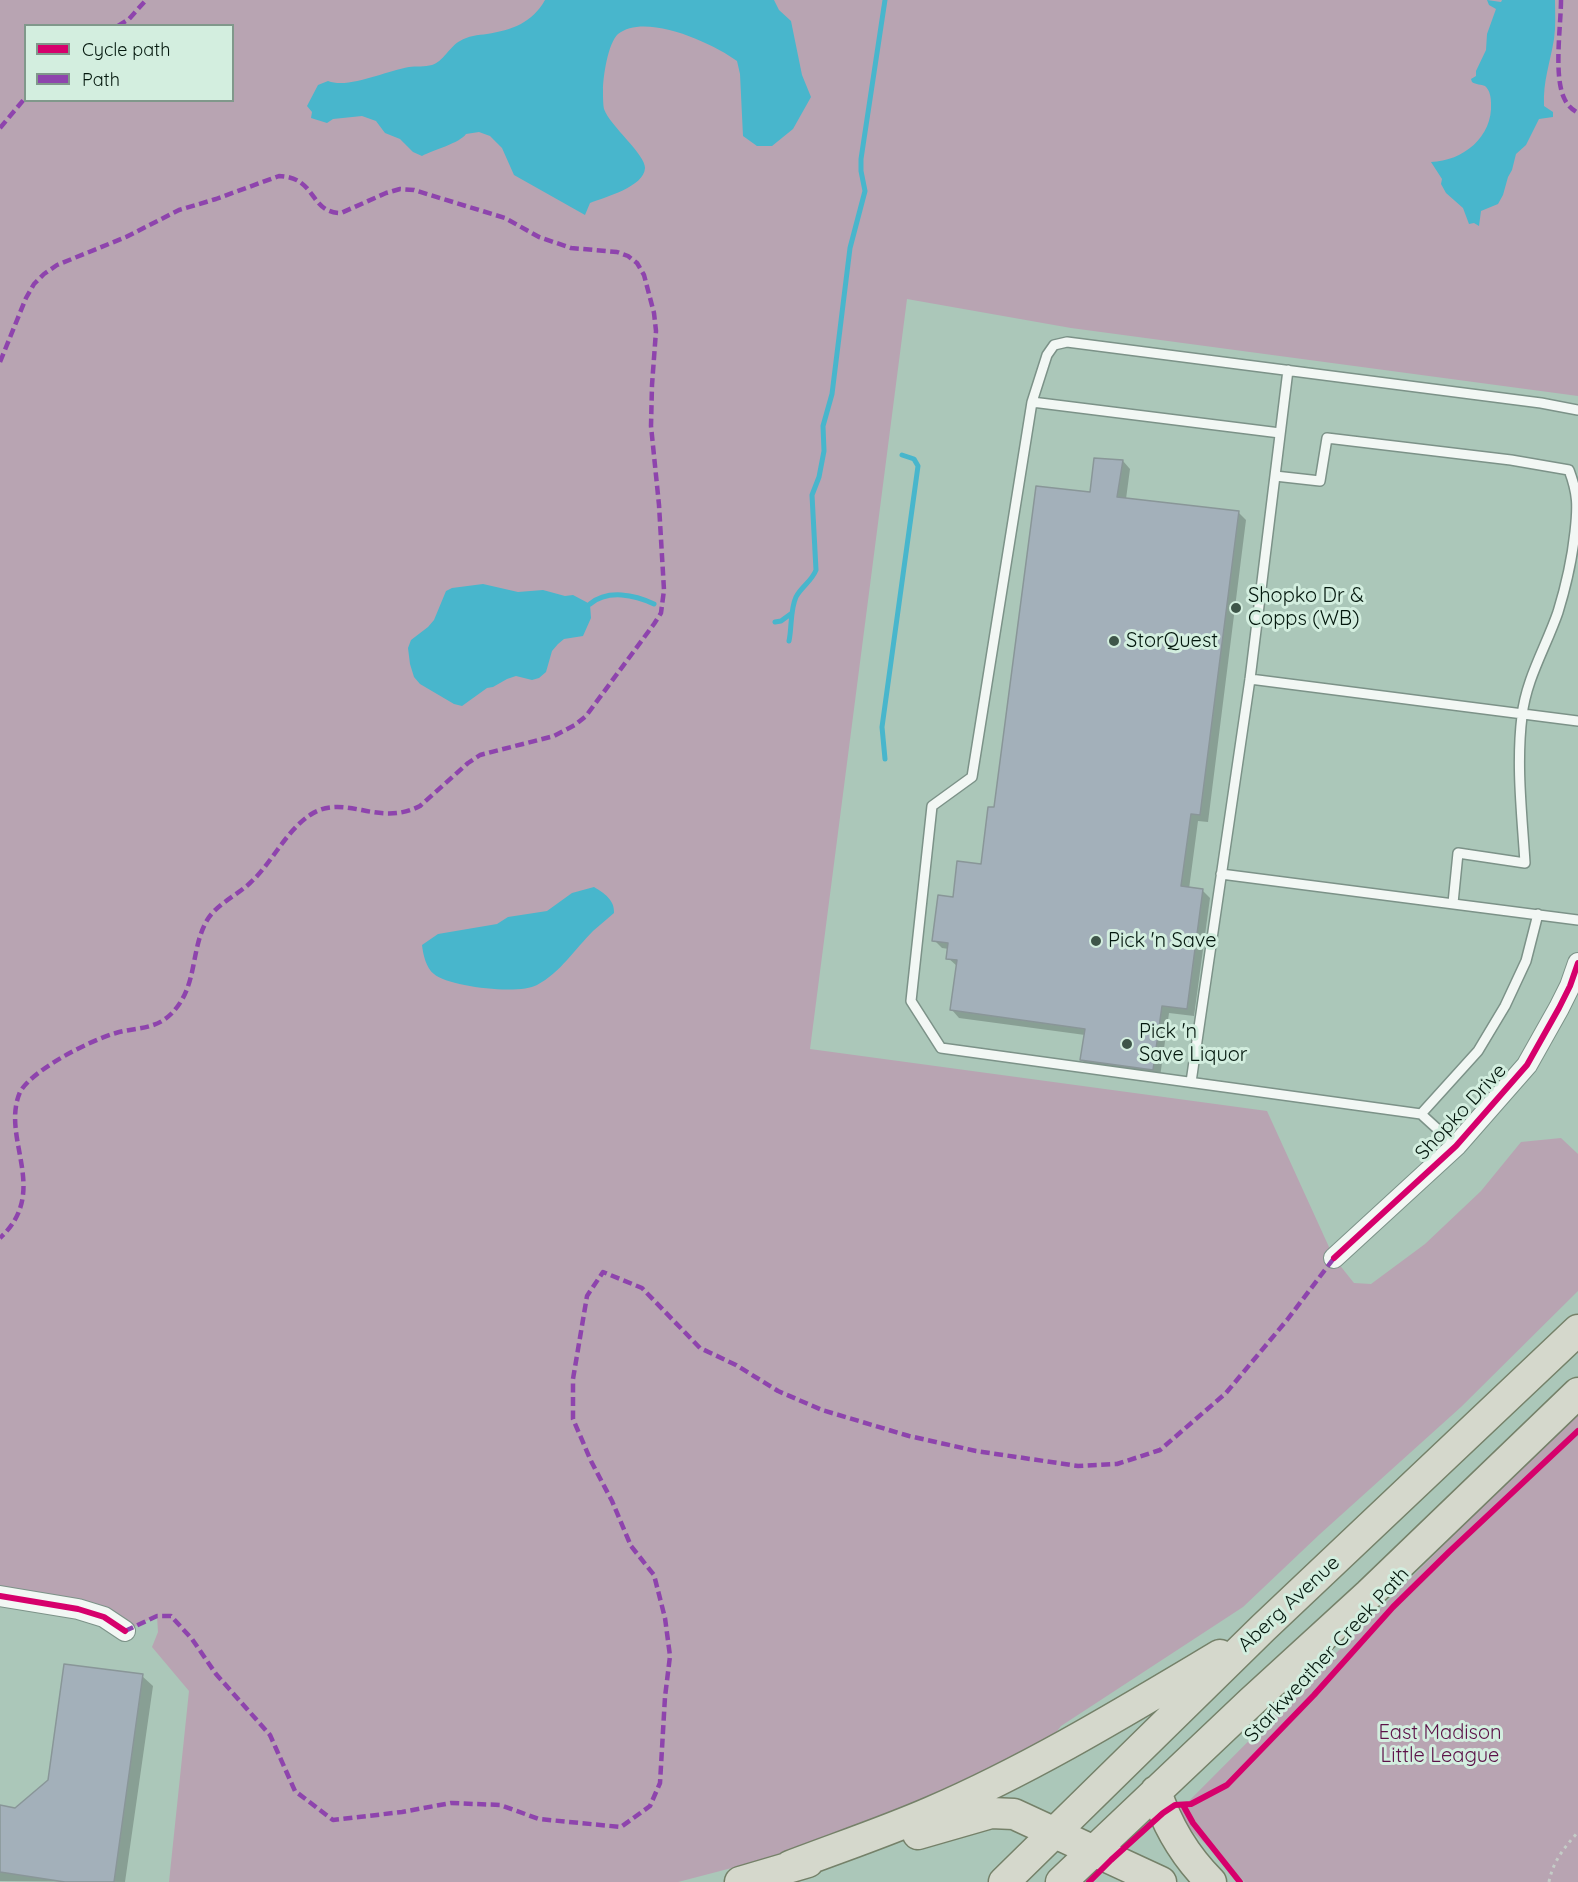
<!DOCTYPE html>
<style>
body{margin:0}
#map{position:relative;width:1578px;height:1882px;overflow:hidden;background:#abc7b9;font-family:Quicksand,sans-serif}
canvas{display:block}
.legend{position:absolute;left:24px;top:24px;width:210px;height:78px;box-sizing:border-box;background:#d3eedf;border:2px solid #80988b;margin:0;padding:8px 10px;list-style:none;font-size:18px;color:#03170d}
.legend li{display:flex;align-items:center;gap:12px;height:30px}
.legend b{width:30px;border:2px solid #80988b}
</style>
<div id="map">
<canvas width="1578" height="1882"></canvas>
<ul class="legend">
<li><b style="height:8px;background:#d6006c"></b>Cycle path</li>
<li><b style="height:8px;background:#8e44ad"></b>Path</li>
</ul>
</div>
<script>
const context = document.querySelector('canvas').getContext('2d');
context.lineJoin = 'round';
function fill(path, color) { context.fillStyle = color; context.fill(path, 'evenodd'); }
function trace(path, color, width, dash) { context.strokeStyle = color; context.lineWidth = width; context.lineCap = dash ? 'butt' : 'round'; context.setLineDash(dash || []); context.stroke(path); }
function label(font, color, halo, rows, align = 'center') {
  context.font = font + ' Quicksand,sans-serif'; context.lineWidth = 6; context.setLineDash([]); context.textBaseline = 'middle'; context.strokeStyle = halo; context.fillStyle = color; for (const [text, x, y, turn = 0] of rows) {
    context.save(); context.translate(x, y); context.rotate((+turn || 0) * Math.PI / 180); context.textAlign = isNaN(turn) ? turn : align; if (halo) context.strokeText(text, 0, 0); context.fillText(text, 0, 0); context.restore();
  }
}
fill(new Path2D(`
 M0,0H1578V396L1071,328L907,299L810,1049L1267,1111L1334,1258L1354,1283L1371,1284L1425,1244L1481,1191L1521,1142L1561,1138L1578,1154V1291L1461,1407L1320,1534L1243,1607L1061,1726L1055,1734L954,1791L793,1852L678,1882H169L189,1691L152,1647L158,1632L157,1616L125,1631L0,1596ZM26,26H232V100H26Z
 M1578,1410V1882H1245L1175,1815Z`), '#b8a4b2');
fill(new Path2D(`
 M545,0H774L779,10L791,21L802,75L811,97L793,129L772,146H757L743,136L740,74L737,61C713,43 645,12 618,34C608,43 603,77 603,90C603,96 603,104 604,109C610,126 646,155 645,168C644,187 605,197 590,203L585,215L514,175L502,148L490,136L479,132L466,134C460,143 433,150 422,156L413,152L400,139L385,133L376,121L362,116L333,119L327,123L311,118L312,112L307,106L318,85L328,81C349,89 385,71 409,67C416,66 425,67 432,65C443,62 450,46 460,41C468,36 478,35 487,34C512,30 532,23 545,0Z
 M1487,0L1501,2L1502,0H1555C1555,13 1556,26 1554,39C1550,64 1543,80 1544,106L1553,112V117L1539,119L1526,145L1516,154L1512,170L1508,177L1503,195L1498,204L1481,211L1479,226L1474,223L1469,224L1463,208L1446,193L1441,184L1442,179L1431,162C1463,161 1493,137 1491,103C1491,98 1490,90 1485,86C1481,84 1476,85 1472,82L1471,79L1476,76V71L1486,50L1487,34L1496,9L1489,5Z
 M483,584L518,592L543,590L565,596L573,595L590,604L591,618L583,636L564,639L558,644L552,651L546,672L539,678L532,680L516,676L507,679L493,687L487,688L462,706L454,704L420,684L414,677L410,664L408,648L411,640L428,627L434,620L446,591L452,588Z
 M594,887C604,893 615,900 614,913C607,919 600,925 593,931C575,949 560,973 537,985C519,995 449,987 434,974C426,968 423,954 422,945L438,934L497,924L508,917L547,911L572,893Z`), '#48b6cc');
fill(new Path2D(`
 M1123,461L1130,469L1126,499L1238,512L1246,520L1208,822L1198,821L1189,889L1202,890L1210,898L1194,1016L1169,1013L1160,1077L1090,1068L1082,1060L1085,1035L959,1018L952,1010L957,966L948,958L949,949L942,948L934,940L954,898L982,866L995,809L1091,494Z
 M142,1676L153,1686L125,1882L0,1881V1807L15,1809L49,1780Z`), '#0003');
trace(new Path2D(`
 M590,604C608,589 635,595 654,604
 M775,622L781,621L792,613
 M789,641C792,627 790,610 796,597C801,587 812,581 816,570L812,495L819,477L824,451L823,426L832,394L850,248L865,191L861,171V159L885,0
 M885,759L882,727L918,466L914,459L902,455`), '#48b6cc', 5);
const building = new Path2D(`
 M1094,458L1123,460L1117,497L1239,511L1200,815L1191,814L1181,886L1203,889L1187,1009L1162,1006L1153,1070L1080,1060L1085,1029L950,1010L957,960L946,959L948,943L932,941L938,895L953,897L957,861L981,864L988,807H994L1036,486L1090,492Z
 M64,1664L143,1674L114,1882H65L0,1872V1805L15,1808L48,1780Z`);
fill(building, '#a3b0ba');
trace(building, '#899698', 1.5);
const lane = new Path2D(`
 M1032,402L1280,433
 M1275,476L1320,481L1327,438L1511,460L1569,470C1578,494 1578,506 1575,532C1572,560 1566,586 1558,612C1546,647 1526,679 1522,716C1516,765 1522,814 1525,863L1458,853L1453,903
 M1250,679L1578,721
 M1221,874L1578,920
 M1191,1082L1250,679L1288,370
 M1421,1114L1478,1051L1505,1006L1526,961L1538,914
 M1456,1146L1421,1114L941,1048L911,1001L932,806L972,777L1032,402L1047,355L1054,345L1067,342L1541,403L1578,410`);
const street = new Path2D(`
 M1334,1258L1456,1146L1527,1065L1559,1008L1570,986L1578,963
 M0,1596L78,1609L104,1617L125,1631`);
const primary = new Path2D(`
 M1156,1791C1167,1826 1185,1856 1211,1882
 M918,1834L991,1813L1014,1814L1161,1882
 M790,1866C837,1848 885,1832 931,1812C1031,1769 1126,1711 1220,1655
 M740,1882L808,1862
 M1004,1882L1263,1628L1578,1330
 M1061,1882L1251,1702L1369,1594L1578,1393`);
trace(lane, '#7c9288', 12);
trace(street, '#7c9288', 22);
trace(primary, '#758169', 33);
trace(new Path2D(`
 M1549,1882C1553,1861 1564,1848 1578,1832`), '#c4ccc7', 3, [3, 4.5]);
trace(lane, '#f2f7f4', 9);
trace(street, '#f2f7f4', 20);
trace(primary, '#d5d8cc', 30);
trace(new Path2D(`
 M1561,0C1561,26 1553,78 1565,100C1568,106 1573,110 1578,113
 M118,26L129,19L146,0
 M0,128L26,97
 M0,362L26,298L34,284L44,274L57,265L126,237L179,210L216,199L279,176C317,177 309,213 341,213L386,193L400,189L414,190L505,218L539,237L571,248L617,252L628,256L637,263L644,275L654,313L656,331L652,385L651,426L659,505L664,590L661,613L654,624L586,716L575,725L554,736L480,755L468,763L420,806C377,828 345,792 310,815C285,832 272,863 250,883C236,896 215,905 206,922C190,952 198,987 171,1014C155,1030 136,1027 116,1033C91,1040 33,1069 20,1092C0,1139 51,1191 0,1238
 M125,1631L157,1616H171L192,1639L216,1674L270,1735L295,1791L333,1820L402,1812L451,1803L500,1805L539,1819L621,1827L650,1806L660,1783L665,1697L670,1656L665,1618L654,1575L631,1546L612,1501L591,1461L573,1419V1379L587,1296L603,1272L642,1288L700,1348L736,1365L778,1391L822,1410L909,1436L976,1451L1078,1466L1117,1464L1160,1450L1226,1393L1287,1320L1334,1258`), '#8e44ad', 4.5, [9, 4.5]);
trace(new Path2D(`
 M1334,1258L1456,1146L1527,1065L1559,1008L1570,986L1578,963
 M0,1596L78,1609L104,1617L125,1631
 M1183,1805L1193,1823L1240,1882
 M1089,1882L1111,1860L1163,1813L1175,1805L1191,1804L1227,1785L1314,1695L1393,1607L1449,1552L1578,1431`), '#d6006c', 6);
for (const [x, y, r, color] of [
 [1236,608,6,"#3e5549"],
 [1114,641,6,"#3e5549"],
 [1096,941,6,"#3e5549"],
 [1127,1044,6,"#3e5549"]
]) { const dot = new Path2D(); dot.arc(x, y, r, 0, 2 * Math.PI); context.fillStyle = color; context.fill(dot); trace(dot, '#d3eedf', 2); }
label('20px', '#03170d', '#d3eedf', [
 ["Shopko Dr &",1248,596],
 ["Copps (WB)",1248,619],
 ["StorQuest",1126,641],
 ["Pick 'n Save",1108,941],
 ["Pick 'n",1139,1032],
 ["Save Liquor",1139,1055]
], 'left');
label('20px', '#03170d', '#d3eedf', [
 ["Shopko Drive",1461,1112,-47],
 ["Aberg Avenue",1289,1604,-43],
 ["Starkweather Creek Path",1327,1655,-47]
]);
label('20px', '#5c1248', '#d3eedf', [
 ["East Madison",1440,1733],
 ["Little League",1440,1756]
]);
</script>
